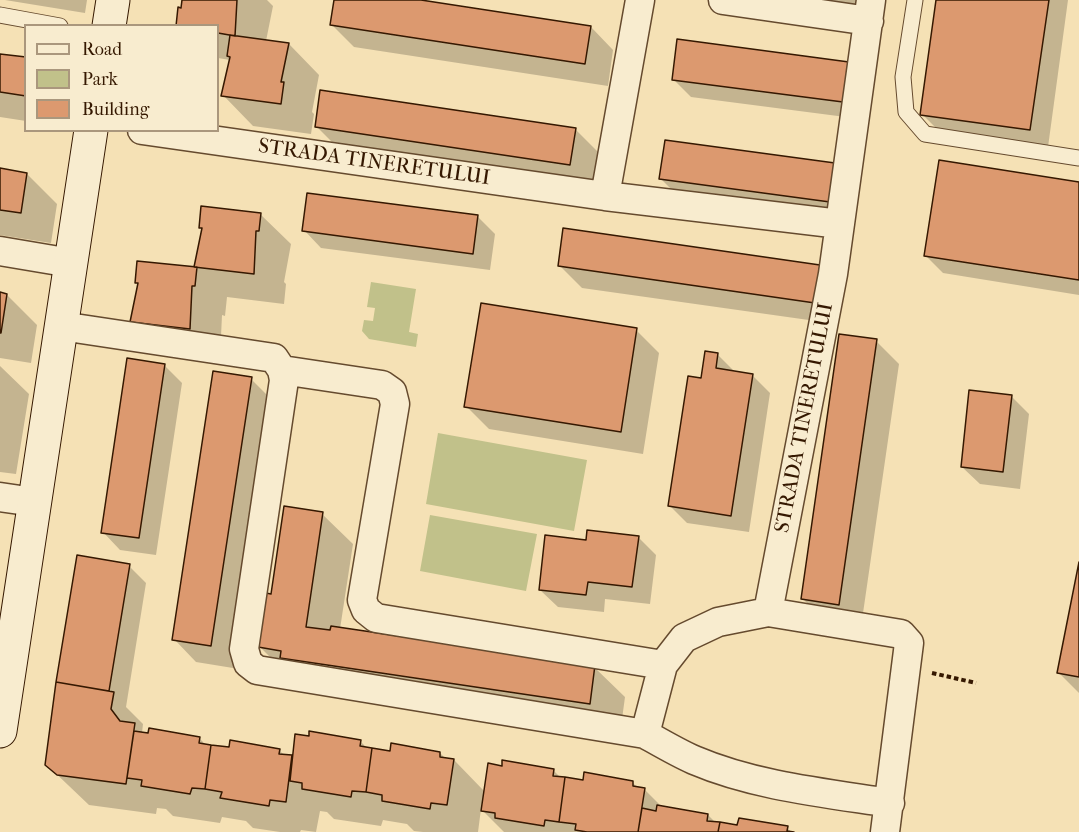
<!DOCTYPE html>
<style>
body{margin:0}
#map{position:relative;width:1079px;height:832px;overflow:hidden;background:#f5e1b5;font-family:"IM FELL French Canon",serif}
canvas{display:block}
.legend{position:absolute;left:24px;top:24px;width:195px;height:108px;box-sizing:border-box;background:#f8eccf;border:2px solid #aa977d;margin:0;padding:8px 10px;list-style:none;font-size:18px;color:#351801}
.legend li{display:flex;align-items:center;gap:12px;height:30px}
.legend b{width:30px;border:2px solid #aa977d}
</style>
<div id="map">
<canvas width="1079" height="832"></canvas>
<ul class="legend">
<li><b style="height:8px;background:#f8eccf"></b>Road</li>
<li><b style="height:16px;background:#c1c18a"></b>Park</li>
<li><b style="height:16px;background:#dc996f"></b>Building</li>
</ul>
</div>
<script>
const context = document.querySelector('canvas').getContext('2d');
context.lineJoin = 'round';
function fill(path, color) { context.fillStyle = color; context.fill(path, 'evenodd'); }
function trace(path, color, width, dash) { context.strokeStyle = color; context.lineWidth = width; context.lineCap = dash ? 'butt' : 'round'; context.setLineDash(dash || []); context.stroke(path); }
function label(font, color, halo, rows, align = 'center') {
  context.font = font + ' "IM FELL French Canon",serif'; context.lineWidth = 6; context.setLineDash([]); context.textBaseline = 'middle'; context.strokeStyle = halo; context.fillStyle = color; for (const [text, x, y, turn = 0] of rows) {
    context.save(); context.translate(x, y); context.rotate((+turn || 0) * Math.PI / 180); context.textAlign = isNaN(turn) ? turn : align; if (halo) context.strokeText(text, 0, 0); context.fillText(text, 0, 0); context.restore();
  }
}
fill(new Path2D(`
 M371,282L416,289L409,332L418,334L416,347L369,339L362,331L364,320L373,321L375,308L367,307Z
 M438,433L587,460L574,531L426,504Z
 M430,515L537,534L526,591L420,571Z`), '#c1c18a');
fill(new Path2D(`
 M5,0H87L85,13Z
 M183,0H267L273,6L266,41L289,44L319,75L312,112L314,114L311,134L253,126L223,95L230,60L218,58V26Z
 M335,0H411L591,27L613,50L608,86L354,47L331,24Z
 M805,0H870L865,28Z
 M938,0H1068L1048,147L940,132L922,114Z
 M0,55L26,59V121L0,117Z
 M673,79L866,81L861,119L691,97Z
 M316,126L575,129L598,152L593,187L339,149Z
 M835,164L847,219L678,196L661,179Z
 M0,170L27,174L57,204L51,243L0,235Z
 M1079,183V295L943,273L926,256Z
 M260,214L291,244L284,282L286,284L284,304L227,297L225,316L222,315L220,358L162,352L132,321L139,285L136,282L195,268L203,230L200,227Z
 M478,217L495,234L490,270L321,248L304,230Z
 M559,265L819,267L837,324L582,288Z
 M0,294L7,295L37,325L31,363L0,358Z
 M636,330L659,353L643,454L489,429L466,406Z
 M876,341L899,364L861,627L825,621L803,599Z
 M717,354L735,372L752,375L770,393L749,532L687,523L670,506Z
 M0,366L29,394L16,474L0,472Z
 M165,366L182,383L156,555L120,550L103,532Z
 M251,379L274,402L233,668L196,662L174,639Z
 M1011,396L1029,414L1020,489L980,484L962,467Z
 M322,514L353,544L340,629L594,667L625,697L620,734L290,677L260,647L273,595Z
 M638,537L656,555L650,604L605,599L604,612L558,607L540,590L588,542Z
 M78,557L129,566L146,583L126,707L143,724L142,733L199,738L207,746L279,750L285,756L294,757L360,741L368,749L440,753L446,759L454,760L485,792L503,767L553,770L561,778L633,783L639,789H644L663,808L708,815L716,823L787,828L791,832H504L481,809L478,832H423L414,831L407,824L383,820L381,826L334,819L327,812L320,811L316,832L301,830L300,832H280L253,828L246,821L222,817L220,823L173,816L166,809L157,808L156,814L89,805L47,765Z
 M1079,570V693L1058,672Z`), '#0003');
const building = new Path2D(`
 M182,0H237L235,36L218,33V26H176L178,7L181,8Z
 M334,0H421L591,26L585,64L330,25Z
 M936,0H1049L1030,130L920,115Z
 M230,35L289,43L281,82H284L281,104L221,96L230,57L227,56Z
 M677,39L849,62L843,102L672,80Z
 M0,54L26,57V96L0,92Z
 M320,90L576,128L570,165L315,127Z
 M665,140L835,163L830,202L659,179Z
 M939,160L1079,182V280L924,256Z
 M0,168L27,173L21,213L0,210Z
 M307,193L478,215L473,254L302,231Z
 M201,206L261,213L259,231H256L254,274L194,267L202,228H199Z
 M563,228L820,265L815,303L558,266Z
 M137,261L197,267L195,286H192L190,329L130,322L138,283H135Z
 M0,292L7,294L1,333H0Z
 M481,303L637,328L621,432L464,407Z
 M839,334L877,339L839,605L801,599Z
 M705,351L718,353L716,368L753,374L731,516L668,506L688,376L701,378Z
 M127,358L165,364L139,538L101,533Z
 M213,371L252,377L211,646L172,640Z
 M969,390L1012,395L1003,472L961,467Z
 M284,506L323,512L306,627L330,630L331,626L595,665L590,704L280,658L281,651L258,647L266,593L271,594Z
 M587,530L639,536L632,587L588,582L586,595L539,590L545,535L586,540Z
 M77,555L130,564L109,691L56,682Z
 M1079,562V677L1057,673Z
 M56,682L114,692L111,709L120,721L135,723L126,784L57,775L45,765Z
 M149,728L200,737L199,743L211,745L205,789L192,788L190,794L141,786L142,780L127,778L134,731L148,733Z
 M309,731L361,740L360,746L372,748L366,792L352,791L351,797L302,789V783L290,781L295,734L309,736Z
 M230,740L280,749L279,754L292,755L286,802L270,800L269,806L220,798L222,792L205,789L211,745L229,747Z
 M391,743L440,752V757L454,759L447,805L431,803L430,809L382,801V795L366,792L372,748L390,751Z
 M502,760L554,769L553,776L565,777L559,822L545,820L544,826L495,818V813L481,811L488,763L502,766Z
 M584,772L633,781V786L645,788L638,832H587L575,830L576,824L559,822L565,777L583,780Z
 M657,805L708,814L707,821L720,822L718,832H638L642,808L656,811Z
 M739,818L788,826L787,831L794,832H718L720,822L737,825Z`);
fill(building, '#dc996f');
trace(building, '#351801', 1.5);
const lane = new Path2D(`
 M915,0L903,77L906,112L925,134L1079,158
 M0,15L60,26`);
const street = new Path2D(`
 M723,0L869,21
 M142,130L605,196L840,224
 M605,196L640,0
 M0,251L71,263
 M61,326L274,358L282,370L284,380L244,649L248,663L257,670L645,734L663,665L684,638L718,622L768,612L901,634L909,643L885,832
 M282,370L382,385L392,392L395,404L362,600L366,610L376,618L663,665
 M0,497L34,502
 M768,612L833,274L871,0
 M645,734C661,743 678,753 694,760C755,786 825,793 890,803`);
const secondary = new Path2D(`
 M109,26L113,0
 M0,731L91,130`);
trace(lane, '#654a2e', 17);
trace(street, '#654a2e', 31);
trace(secondary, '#351801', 35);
trace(new Path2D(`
 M932,673L976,683`), '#351801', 4, [4.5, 3]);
trace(lane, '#f8eccf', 15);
trace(street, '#f8eccf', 28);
trace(secondary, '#f8eccf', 33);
label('21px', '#351801', '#f8eccf', [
 ["STRADA TINERETULUI",374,163,8],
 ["STRADA TINERETULUI",805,418,-79]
]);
</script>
